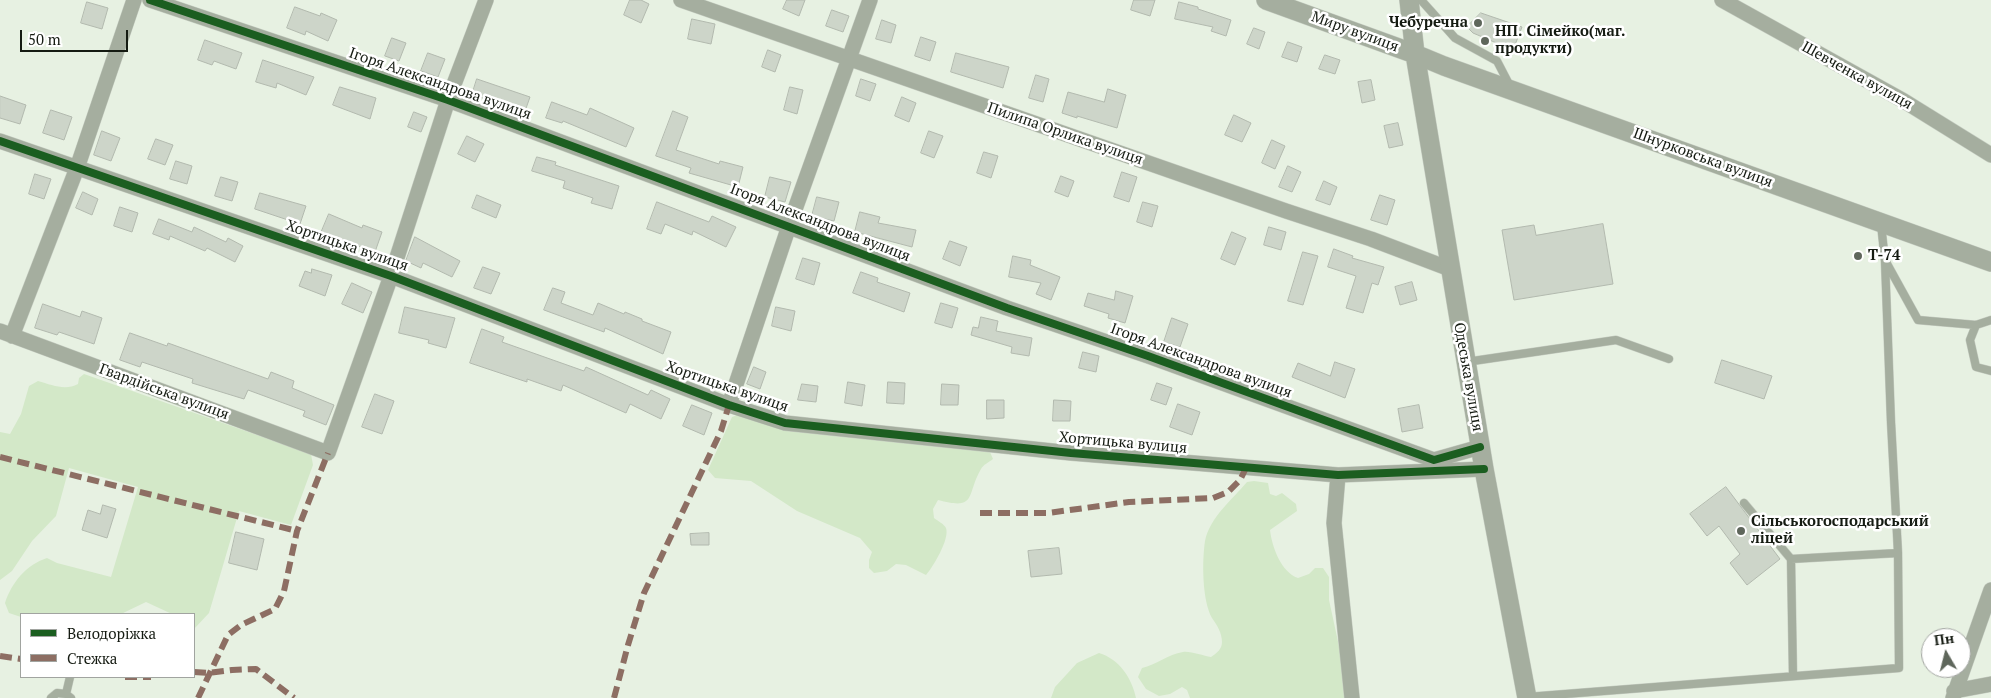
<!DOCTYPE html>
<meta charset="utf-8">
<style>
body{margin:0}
#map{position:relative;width:1991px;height:698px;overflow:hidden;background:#e7f1e2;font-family:"PT Serif",serif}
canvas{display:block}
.legend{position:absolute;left:20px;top:613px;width:175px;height:65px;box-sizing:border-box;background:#fff;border:1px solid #a1a4a0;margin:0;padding:6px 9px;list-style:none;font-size:15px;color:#151b12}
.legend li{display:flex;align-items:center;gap:10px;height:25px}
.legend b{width:25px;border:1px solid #a1a4a0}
.north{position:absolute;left:1921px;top:628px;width:50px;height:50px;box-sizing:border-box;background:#fff;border:1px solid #a1a4a0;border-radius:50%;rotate:352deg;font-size:14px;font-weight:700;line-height:20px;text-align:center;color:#151b12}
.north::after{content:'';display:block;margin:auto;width:18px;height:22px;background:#5e665b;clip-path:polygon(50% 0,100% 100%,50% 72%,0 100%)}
.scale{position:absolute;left:20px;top:30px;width:108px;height:22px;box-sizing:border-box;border:2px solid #151b12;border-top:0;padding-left:6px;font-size:15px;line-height:18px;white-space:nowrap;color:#151b12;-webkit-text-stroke:4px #fff;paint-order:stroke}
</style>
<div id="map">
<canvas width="1991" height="698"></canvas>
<ul class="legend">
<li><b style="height:6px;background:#1b5e20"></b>Велодоріжка</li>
<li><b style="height:6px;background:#8d6e63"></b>Стежка</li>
</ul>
<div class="north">Пн</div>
<div class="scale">50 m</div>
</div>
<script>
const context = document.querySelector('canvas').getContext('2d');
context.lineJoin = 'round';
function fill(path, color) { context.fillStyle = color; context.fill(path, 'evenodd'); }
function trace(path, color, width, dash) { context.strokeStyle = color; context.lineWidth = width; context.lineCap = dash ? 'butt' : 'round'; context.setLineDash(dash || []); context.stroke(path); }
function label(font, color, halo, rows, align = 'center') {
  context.font = font + ' "PT Serif",serif'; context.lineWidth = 5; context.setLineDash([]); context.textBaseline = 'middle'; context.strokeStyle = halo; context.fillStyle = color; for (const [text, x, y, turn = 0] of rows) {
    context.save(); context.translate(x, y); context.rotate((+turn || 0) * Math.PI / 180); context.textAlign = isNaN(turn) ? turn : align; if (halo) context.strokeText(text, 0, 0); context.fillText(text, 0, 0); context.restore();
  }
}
fill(new Path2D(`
 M84,374L311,454L313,465L291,525L239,511L209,613L194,629V614H172L146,602L121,614H21V617L9,613L5,603C12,582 26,565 47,558L57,563L111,577L138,487L69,468L56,516L32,541L12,571L0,580V432L10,434L21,414L29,386L38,381C52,385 65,391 78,384L79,378Z
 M740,414L979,448L990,452L993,459C989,462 983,465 981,469C966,494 978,511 938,500L933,509L934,518C938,521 944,524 946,528C950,539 933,567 926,575L906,565L896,564L887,571L874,573L869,568V560L872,552L860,538L797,511L751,481L715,478L708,470L732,417Z
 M1254,481L1268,483L1270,494L1276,496L1282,493L1296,504L1297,511L1270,530C1272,547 1281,572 1298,578L1309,574L1315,568H1323L1329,577V600L1342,660L1346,698H1190L1187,690L1182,687L1170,694L1159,696L1146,689L1138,677L1142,668C1156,665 1168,654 1183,652C1191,651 1203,656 1211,657C1217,653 1222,649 1222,642C1222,633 1217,625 1212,618C1202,600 1202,561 1205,541C1210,517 1232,500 1247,482Z
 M1099,653C1119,659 1132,678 1136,698H1051L1055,687L1077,663Z`), '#d3e8c8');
const building = new Path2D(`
 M630,0H641L649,4L641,23L624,15Z
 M787,0H805L799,16L783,9Z
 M1134,0H1155L1150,16L1131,10Z
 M87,2L108,8L102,29L81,23Z
 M1179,2L1198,7V9L1231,20L1226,36L1211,31L1213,27L1175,19Z
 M295,7L320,16L321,13L337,20L328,41L306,31L305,35L287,28Z
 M832,10L849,16L843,32L826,26Z
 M1481,13L1522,27L1513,50L1473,33L1467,27Z
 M692,19L715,24L711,44L688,39Z
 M882,20L896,25L891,43L876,39Z
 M1254,28L1265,32L1259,49L1247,44Z
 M921,37L936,42L930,61L915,56Z
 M392,38L406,43L399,61L385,56Z
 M205,40L242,53L236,69L214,61L212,65L198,60Z
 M1288,42L1302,47L1297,62L1282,57Z
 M768,50L781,55L775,72L762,67Z
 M428,53L445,59L438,77L421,71Z
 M956,53L1009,67L1003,88L951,72Z
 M1325,55L1340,60L1335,74L1319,69Z
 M263,60L314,77L306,95L277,83L276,88L256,82Z
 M1036,75L1049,79L1043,102L1029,98Z
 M477,79L530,97L524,114L506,107L507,105L472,95Z
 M861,79L876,84L870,101L856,96Z
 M1371,80L1375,100L1362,103L1358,82Z
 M340,87L376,98L370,119L333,105Z
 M790,87L803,90L797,114L784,110Z
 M1108,89L1126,95L1117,128L1077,116V118L1062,113L1068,92L1104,102Z
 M0,96L26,105L20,124L0,118Z
 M902,97L916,103L909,122L895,116Z
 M552,102L587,115L590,108L634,128L626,147L563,121L562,123L546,118Z
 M51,110L72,117L64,140L43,133Z
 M673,111L688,117L676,150L719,164L720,161L743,167L738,187L689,173L691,168L656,156Z
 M414,112L427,117L421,132L408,127Z
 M1234,115L1251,123L1242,142L1225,135Z
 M1398,123L1403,145L1389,148L1384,126Z
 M102,131L120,138L111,161L94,155Z
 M929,131L943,136L934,158L921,153Z
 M467,136L484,144L475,162L458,154Z
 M156,139L173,145L165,165L148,159Z
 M1272,140L1285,146L1275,169L1262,163Z
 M984,152L998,156L991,178L977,173Z
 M537,157L556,162L555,165L619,186L612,209L591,203L593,198L563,188L565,181L532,171Z
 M176,161L192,166L187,184L170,179Z
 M1288,166L1301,172L1292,192L1279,187Z
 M1122,172L1137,177L1129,202L1114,197Z
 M35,174L51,179L44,199L29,194Z
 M1061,176L1074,181L1068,197L1055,192Z
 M221,177L238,182L232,201L215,196Z
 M770,177L791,182L785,202L765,197Z
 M1324,181L1337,187L1330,205L1316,200Z
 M83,192L98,199L92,215L76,208Z
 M260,193L306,206L300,224L255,209Z
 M477,195L501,205L496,218L472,208Z
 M1380,195L1395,200L1387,225L1371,220Z
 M817,197L839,202L834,221L812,216Z
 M657,202L709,222L712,216L736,227L726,247L693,231L692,235L665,224L661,234L647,229Z
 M1143,202L1158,206L1152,227L1137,222Z
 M120,207L138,213L132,232L114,226Z
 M860,212L880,217L878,223L916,230L912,247L855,232Z
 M329,214L362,228L363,225L382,232L375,252L321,233Z
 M159,219L192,232L194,227L226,242L228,238L243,246L235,262L207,248L205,251L170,236L169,240L153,234Z
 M1603,224L1613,284L1514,300L1502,230L1534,225L1536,235Z
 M1269,227L1286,232L1281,250L1264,245Z
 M1232,232L1246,238L1235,265L1221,259Z
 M415,237L460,261L452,277L423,263L421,268L406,261Z
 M950,241L967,247L960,266L943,259Z
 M1334,249L1353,256L1352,258L1384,267L1378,285L1372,283L1363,313L1346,308L1356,276L1328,267Z
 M1303,252L1318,256L1303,305L1288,301Z
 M1013,256L1031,260L1030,265L1060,277L1051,300L1036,294L1041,283L1009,277Z
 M803,258L820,263L814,285L796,279Z
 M483,267L500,273L491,294L474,288Z
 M312,269L332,275L325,296L299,286L305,271L311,273Z
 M861,272L878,278L877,282L910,293L904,312L853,293Z
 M1412,282L1417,300L1400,305L1395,287Z
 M352,283L372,292L363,313L342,304Z
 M553,288L565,292L561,303L593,315L598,303L624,314L625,312L642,319V321L671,332L663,354L605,328L604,332L544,310Z
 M1116,291L1133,296L1125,323L1108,318L1109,314L1084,306L1088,293L1114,300Z
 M941,303L958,308L952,328L935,323Z
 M43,304L80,317L82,311L102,318L94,344L59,332L57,335L35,328Z
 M405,307L455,318L446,348L428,343L429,340L399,333Z
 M776,307L795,311L791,331L772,326Z
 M981,317L998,321L996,331L1032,338L1029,356L1011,353L1012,347L971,335L973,327L978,328Z
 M1172,318L1188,324L1180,347L1164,342Z
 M482,329L504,337L502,342L584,371L586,367L648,395L651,390L670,399L661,419L630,404L626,413L563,385L561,391L527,379V382L470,363Z
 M130,333L167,346L168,343L268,379L271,372L294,381L292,388L334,405L326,425L303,416L305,411L248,390L244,399L192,383L193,379L142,362L140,367L120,360Z
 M1083,352L1099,356L1096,372L1079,368Z
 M1722,360L1772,376L1764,399L1715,383Z
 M1335,362L1355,369L1345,398L1292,377L1298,363L1330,376Z
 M754,367L766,372L760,389L747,384Z
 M848,382L865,385L862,406L845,403Z
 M888,382L905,383L904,404L887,403Z
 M1157,383L1172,388L1166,405L1151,400Z
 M802,384L818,386L816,402L798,400Z
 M942,384L959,385L958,405H941Z
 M375,394L394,401L382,434L362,427Z
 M987,400H1004V418L987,419Z
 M1054,400L1071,401L1070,421H1053Z
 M1178,404L1200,412L1192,435L1170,427Z
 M692,405L712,413L704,435L683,426Z
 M1419,405L1423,428L1402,432L1398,409Z
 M1726,487L1780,559L1747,585L1730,563L1740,554L1719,526L1707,536L1690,514Z
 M103,505L116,509L107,538L82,530L88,510L100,514Z
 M236,532L264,539L257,570L229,563Z
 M709,533V545H691L690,534Z
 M1059,548L1062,574L1031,577L1028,551Z`);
fill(building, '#cdd5c9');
trace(building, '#b2b9ae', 1);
const service = new Path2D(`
 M1421,0L1455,38L1497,61L1510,86
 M1886,262L1918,320L1976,325L1991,320
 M1976,325L1970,340L1976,367L1991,371
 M1466,362L1616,340L1669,359
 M1744,503L1791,559L1898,553L1891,422L1885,261L1881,224
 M1791,559L1793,676
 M66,694L70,677
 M1527,697L1899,668L1898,553
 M51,698L57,693L66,694L71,698`);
const minor = new Path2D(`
 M150,0L448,100L1007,308L1148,356L1434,460L1480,447
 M681,0L1286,211L1371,239L1450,269
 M1722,0L1904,101L1991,155
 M0,141L391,276L729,405L785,423L1071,453L1206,464L1338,475L1484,469
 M0,331L328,453L391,276L448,100L486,0
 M12,336L77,168L134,0
 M729,405L789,226L870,0
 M1338,475L1334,523L1352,698
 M1954,691L1991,684
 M1953,698L1991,590`);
const tertiary = new Path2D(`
 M1266,0L1415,54L1444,66L1991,262
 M1409,0L1415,54L1484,469L1527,698`);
trace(service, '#c6cdc2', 9);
trace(minor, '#c6cdc2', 16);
trace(tertiary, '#c6cdc2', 20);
trace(service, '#a5ae9f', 8);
trace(minor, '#a5ae9f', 15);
trace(tertiary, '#a5ae9f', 19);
trace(new Path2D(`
 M0,457L297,531
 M980,513H1048L1129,502L1213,498L1228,492L1240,480L1246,468
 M0,656L21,659
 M194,672L208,673L232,670L256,669L294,698
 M125,677H151
 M198,698L228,635L241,625L275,609L284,591L297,531L328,453
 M614,698L628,645L644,593L721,431L729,405`), '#8d6e63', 6, [12, 6]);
trace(new Path2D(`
 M150,0L448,100L1007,308L1148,356L1434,460L1480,447
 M0,141L391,276L729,405L785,423L1071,453L1206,464L1338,475L1484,469`), '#1b5e20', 8);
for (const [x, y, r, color] of [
 [1478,23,5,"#5e665b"],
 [1485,41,5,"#5e665b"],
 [1858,256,5,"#5e665b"],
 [1741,531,5,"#5e665b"]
]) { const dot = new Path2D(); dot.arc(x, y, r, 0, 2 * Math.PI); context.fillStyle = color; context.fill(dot); trace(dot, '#fff', 2); }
label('bold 15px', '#151b12', '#fff', [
 ["Чебуречна",1468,23,"right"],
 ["НП. Сімейко(маг.",1495,32],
 ["продукти)",1495,49],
 ["Т-74",1868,256],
 ["Сільськогосподарський",1751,522],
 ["ліцей",1751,539]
], 'left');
label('15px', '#151b12', '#fff', [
 ["Миру вулиця",1355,32,20],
 ["Шевченка вулиця",1857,76,29],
 ["Ігоря Александрова вулиця",440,84,19],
 ["Пилипа Орлика вулиця",1065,134,19],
 ["Шнурковська вулиця",1703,158,20],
 ["Ігоря Александрова вулиця",820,223,21],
 ["Хортицька вулиця",347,246,19],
 ["Ігоря Александрова вулиця",1201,361,20],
 ["Одеська вулиця",1468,377,80],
 ["Хортицька вулиця",727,387,19],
 ["Гвардійська вулиця",164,392,20],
 ["Хортицька вулиця",1123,443,5]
]);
</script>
